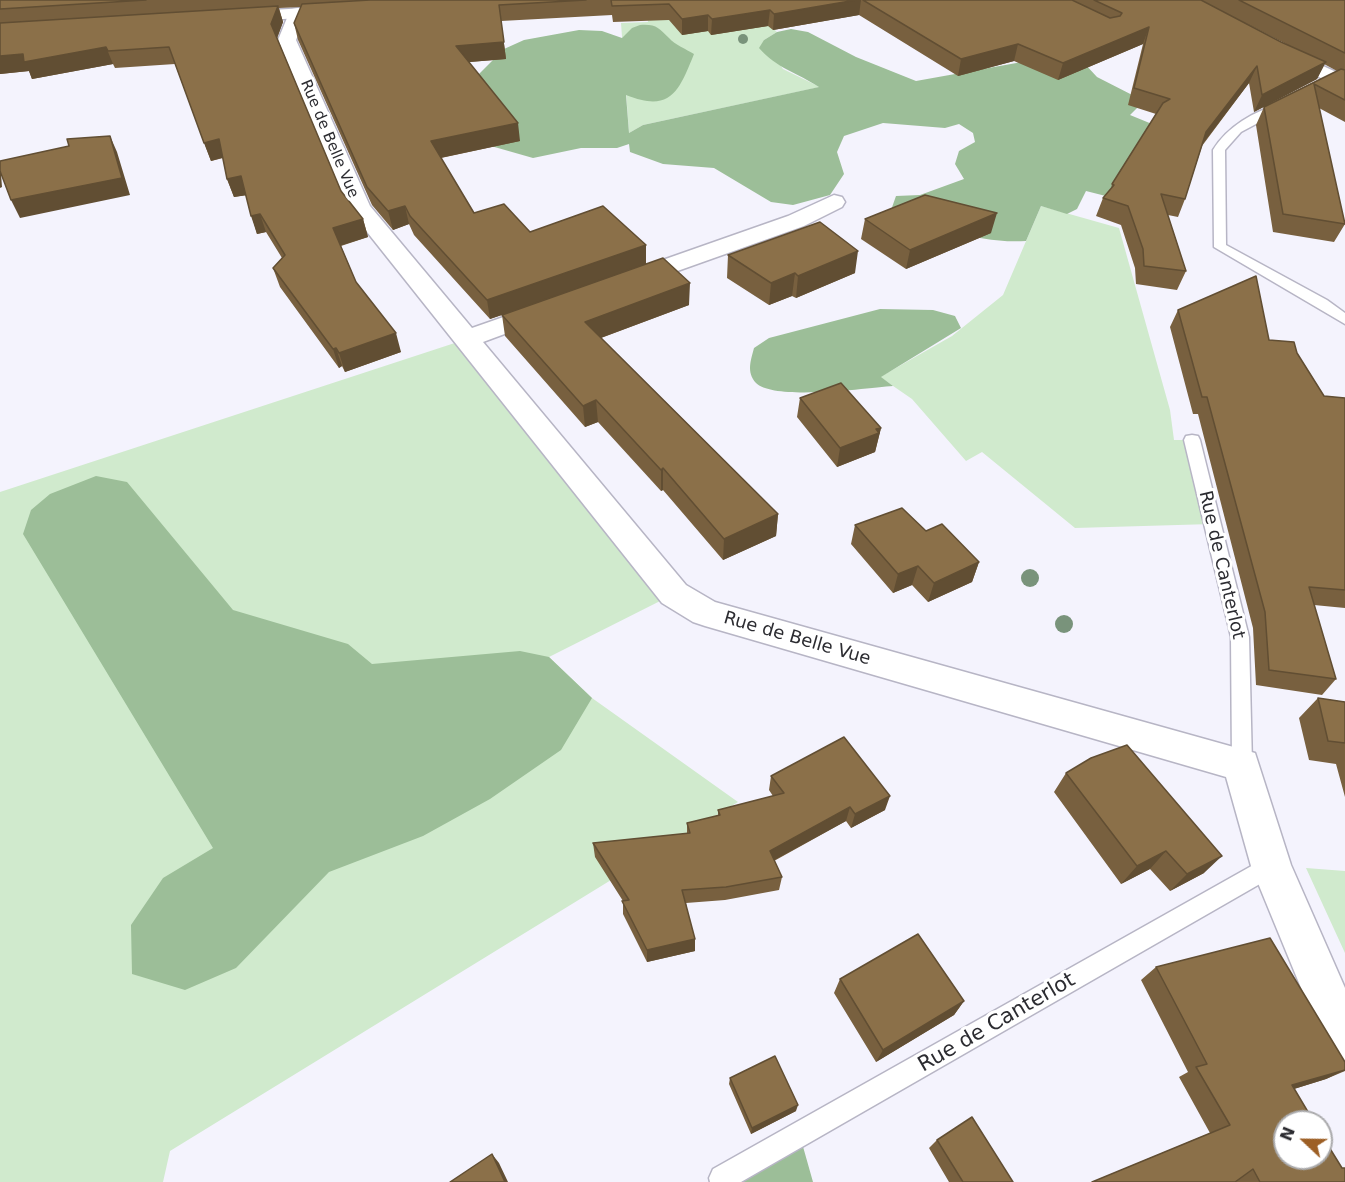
<!DOCTYPE html>
<style>
body{margin:0}
#map{position:relative;width:1345px;height:1182px;overflow:hidden;background:#f4f3fd;font-family:"DejaVu Sans",sans-serif}
canvas{display:block}
.north{position:absolute;left:1273px;top:1110px;width:60px;height:60px;box-sizing:border-box;background:#fff;border:2px solid #ababad;border-radius:50%;rotate:292deg;font-size:16px;font-weight:700;line-height:24px;text-align:center;color:#2c2c31}
.north::after{content:'';display:block;margin:auto;width:21px;height:27px;background:#9d5f25;clip-path:polygon(50% 0,100% 100%,50% 72%,0 100%)}
</style>
<div id="map">
<canvas width="1345" height="1182"></canvas>
<div class="north">N</div>
</div>
<script>
const context = document.querySelector('canvas').getContext('2d');
context.lineJoin = 'round';
function fill(path, color) { context.fillStyle = color; context.fill(path, 'evenodd'); }
function trace(path, color, width, dash) { context.strokeStyle = color; context.lineWidth = width; context.lineCap = dash ? 'butt' : 'round'; context.setLineDash(dash || []); context.stroke(path); }
function label(font, color, halo, rows, align = 'center') {
  context.font = font + ' "DejaVu Sans",sans-serif'; context.lineWidth = 6; context.setLineDash([]); context.textBaseline = 'middle'; context.strokeStyle = halo; context.fillStyle = color; for (const [text, x, y, turn = 0] of rows) {
    context.save(); context.translate(x, y); context.rotate((+turn || 0) * Math.PI / 180); context.textAlign = isNaN(turn) ? turn : align; if (halo) context.strokeText(text, 0, 0); context.fillText(text, 0, 0); context.restore();
  }
}
fill(new Path2D(`
 M645,0H741L777,32L764,40L783,69L820,87L643,125L629,133L621,23L648,22Z
 M1041,206L1119,228L1170,410L1174,440H1192L1212,524L1075,528L982,452L966,461L912,399L880,377L952,336L1003,295Z
 M467,339L674,594L549,657L592,698L738,802L170,1151L163,1182H0V492Z
 M1306,868L1345,871V953Z`), '#d0eacd');
fill(new Path2D(`
 M640,25C657,24 658,28 669,38C675,45 686,49 694,54C679,91 671,113 626,95L629,133L643,125L819,87C798,73 776,68 759,48L764,40L777,32L791,29L808,32L856,57L916,81L1022,62L1084,63L1097,77L1144,101L1130,115L1152,124L1165,211L1086,191L1077,209L1067,214L1041,206L1026,241C979,244 934,226 890,213L896,196L920,195L964,179L955,164L959,151L975,142L973,133L959,124L945,128L883,123L844,136L837,152L844,174L830,195L793,205L771,202L714,168L663,164L630,152L629,144L617,148H581L533,158L491,146L470,83L504,49L524,40L579,30L602,31L622,38L632,28Z
 M880,309L933,310L955,316L961,328L881,377L893,386C867,388 774,401 756,383C746,372 751,360 754,348L769,338Z
 M96,476L127,482L233,610L348,644L372,664L520,651L549,657L592,698L561,750L490,799L423,836L329,872L236,968L185,990L132,974L131,925L163,878L213,848L23,534L31,510L50,494Z
 M800,1136L813,1182H717Z`), '#9cbe98');
const service = new Path2D(`
 M1280,104L1284,105V109L1241,132L1225,150L1226,245L1327,300L1345,313V324L1214,247L1213,150C1227,127 1254,111 1280,104Z
 M1192,435L1198,436L1200,440L1249,637L1252,765L1249,771L1242,774L1235,771L1232,765L1231,637L1184,440L1186,436Z
 M1271,855L1279,859L1282,866L1279,873L741,1182H710L709,1178L713,1169Z`);
const minor = new Path2D(`
 M298,8L304,9L307,13L296,40L370,206L472,328L535,306L544,303L553,306L557,311L553,316L483,342L686,585L715,602L1255,753L1291,865L1345,988V1063L1329,1056L1251,866L1226,777L705,626L693,622L662,603L348,208L278,40L289,13L292,9Z
 M834,195L842,197L845,202L842,207L804,226L638,285L629,287L620,285L617,280L620,275L788,216Z`);
const tertiary = new Path2D(`
 M342,6L348,7L351,11L348,15L235,22L229,21L226,17L229,13L235,12Z
 M1279,46L1345,76V89L1273,56L1270,52L1273,48Z`);
trace(service, '#b7b5c5', 3);
trace(minor, '#b7b5c5', 3);
trace(tertiary, '#b7b5c5', 3);
fill(service, '#fff');
fill(minor, '#fff');
fill(tertiary, '#fff');
context.fillStyle = '#79937b';
for (const [x, y, r] of [
 [743,39,5],
 [1030,578,9],
 [1064,624,9]
]) { context.beginPath(); context.arc(x, y, r, 0, 2 * Math.PI); context.fill(); }
fill(new Path2D(`
 M0,0H1345V122L1319,108L1345,224L1334,242L1273,232L1256,125L1264,107L1337,71L1324,64L1317,79L1254,112L1249,83L1202,146L1185,199L1178,217L1168,215L1186,271L1177,290L1136,284L1135,268L1121,225L1096,216L1103,198L1111,189L1112,184L1156,114L1128,105L1143,44L1058,80L1014,61L958,76L859,15L773,30L768,26L711,35L708,31L682,35L669,20L613,22L612,15L501,21L506,59L469,62L520,141L441,158L474,213L530,232L646,245V264L689,305L601,338L778,514L776,536L723,560L663,490L661,491L598,422L585,427L505,336L502,315L490,319L414,235L409,224L393,230L372,205L298,40L294,23L301,7L279,8L283,22L277,38L341,191L363,219L368,237L341,246L356,282L401,352L345,372L342,366L339,368L280,287L273,268L282,258L266,232L257,234L246,195L234,197L227,179L223,158L211,161L175,64L115,68L113,64L32,79L29,71L0,74ZM1208,4L1290,46L1281,42Z
 M865,219L991,233L906,269L861,239Z
 M728,255L855,273L796,298L792,296L769,305L727,278Z
 M1178,310L1269,340L1297,353L1324,396L1345,398V608L1314,605L1336,679L1322,695L1256,685L1253,628L1198,414H1193L1170,327Z
 M800,398L881,428L875,452L837,467L797,417Z
 M855,525L926,531L979,562L972,582L928,602L912,585L893,593L851,544Z
 M1318,698L1345,702V797L1336,764L1309,760L1299,718Z
 M1066,773L1204,873L1170,891L1150,869L1121,884L1054,792Z
 M771,776L885,810L851,828L846,821L774,861L782,877L779,890L725,900L686,903L695,951L647,962L623,914V901L595,857L593,843L687,834V823L718,816V810L773,796L769,790Z
 M1156,967L1345,1062V1071L1326,1079L1294,1089L1345,1182H1092L1210,1133L1179,1077L1188,1072L1141,980Z
 M840,979L964,1001L954,1015L876,1062L834,993Z
 M730,1078L796,1111L751,1134L729,1084Z
 M937,1140L1013,1182H949L929,1148Z`), '#78603f');
fill(new Path2D(`
 M856,0H861L859,15L773,30L774,14Z
 M499,5L506,59L458,63L456,46Z
 M278,6L283,22L276,41L271,24Z
 M770,10L768,26L711,35L712,19Z
 M708,15V31L682,35V19Z
 M1149,27L1143,44L1058,80L1063,63Z
 M1018,44L1014,61L958,76L961,59Z
 M106,47L113,64L32,79L29,71L0,74V56Z
 M1326,62L1317,79L1254,112L1262,95Z
 M1257,66L1249,83L1198,150L1206,132Z
 M518,123L520,141L435,159L431,141Z
 M110,136L117,152L130,195L20,218L11,200Z
 M219,139L225,157L211,161L204,143Z
 M0,161L2,187L0,188Z
 M241,176L248,195L234,197L227,179Z
 M405,206L409,224L393,230L388,211Z
 M997,213L991,233L906,269L910,250Z
 M260,214L266,232L257,234L251,216Z
 M363,219L368,237L339,246L333,228Z
 M646,245V264L490,319L487,300Z
 M858,251L855,273L796,298L798,276Z
 M795,273L792,296L769,305L771,283Z
 M690,283L689,305L587,343L585,322Z
 M396,333L401,352L345,372L339,353Z
 M336,348L342,366L339,368L333,349Z
 M596,400L598,422L585,427L583,406Z
 M881,428L875,452L837,467L840,448L876,429Z
 M663,468V490L661,491V470Z
 M778,514L776,536L723,560L724,539Z
 M979,562L972,582L928,602L934,583Z
 M918,566L912,585L893,593L898,574Z
 M890,796L885,810L851,828L855,814Z
 M850,807L846,821L767,864L770,851Z
 M1166,851L1150,869L1121,884L1137,866Z
 M1222,856L1204,873L1170,891L1187,874Z
 M695,939V951L647,962V950Z
 M964,1001L954,1015L876,1062L883,1050Z
 M1345,1070L1326,1079L1271,1096L1292,1085Z
 M798,1105L796,1111L751,1134L752,1128Z
 M492,1154L499,1163L508,1182H505Z`), '#614e33');
const building = new Path2D(`
 M0,0H146L0,9Z
 M370,0H586L499,5L504,42L456,46L518,123L431,141L474,213L504,204L530,232L603,206L646,245L487,300L410,216L405,206L388,211L367,187L294,23L302,4Z
 M611,0H856L774,14L770,10L712,19L708,15L682,19L669,4L612,6Z
 M863,0H1072L1110,18L1120,16L1122,13L1094,0H1201L1281,42L1326,62L1262,95L1257,66L1206,132L1185,199L1161,194L1186,271L1144,266L1143,249L1128,206L1103,198L1114,185L1112,184L1163,103L1170,99L1134,88L1149,27L1063,63L1018,44L961,59Z
 M1239,0H1345V53Z
 M278,6L271,24L341,191L363,219L333,228L356,282L396,333L339,353L336,348L333,349L273,268L285,255L260,214L251,216L241,176L227,179L219,139L204,143L169,47L108,51L106,47L24,62L23,54L0,56V23Z
 M1341,69L1345,70V100L1314,84L1345,224L1283,214L1264,107Z
 M110,136L122,178L11,200L0,171V161L69,146L67,139Z
 M925,195L997,213L910,250L865,219Z
 M820,222L858,251L798,276L795,273L771,283L728,255Z
 M663,258L690,283L585,322L778,514L724,539L663,468L661,470L596,400L583,406L502,315Z
 M1256,276L1269,340L1294,342L1297,353L1324,396L1345,398V590L1309,587L1336,679L1269,670L1265,612L1207,397H1202L1178,310Z
 M841,383L881,428L876,429L879,433L840,448L800,398Z
 M902,508L926,531L942,524L979,562L934,583L918,566L898,574L855,525Z
 M1318,698L1345,702V743L1328,741Z
 M844,737L890,796L855,814L850,807L770,851L782,877L726,887L682,890L695,939L647,950L622,901L629,900L593,843L690,833L687,823L720,815L718,810L784,793L771,776Z
 M1127,745L1222,856L1187,874L1166,851L1137,866L1066,773L1091,758Z
 M918,934L964,1001L883,1050L840,979Z
 M1270,938L1345,1062V1070L1292,1085L1314,1122H1285V1158H1321V1134L1342,1168H1345V1182H1260L1253,1169L1235,1182H1092L1230,1125L1196,1067L1207,1064L1156,967Z
 M775,1056L798,1105L752,1128L730,1078Z
 M972,1117L1013,1182H963L937,1140Z
 M492,1154L505,1182H450Z`);
fill(building, '#8b7049');
trace(building, '#614e33', 1.5);
label('15px', '#2c2c31', '#fff', [
 ["Rue de Belle Vue",329,139,67]
]);
label('18px', '#2c2c31', '#fff', [
 ["Rue de Canterlot",1221,565,77],
 ["Rue de Belle Vue",797,639,16]
]);
label('21px', '#2c2c31', '#fff', [
 ["Rue de Canterlot",997,1023,-30]
]);
</script>
